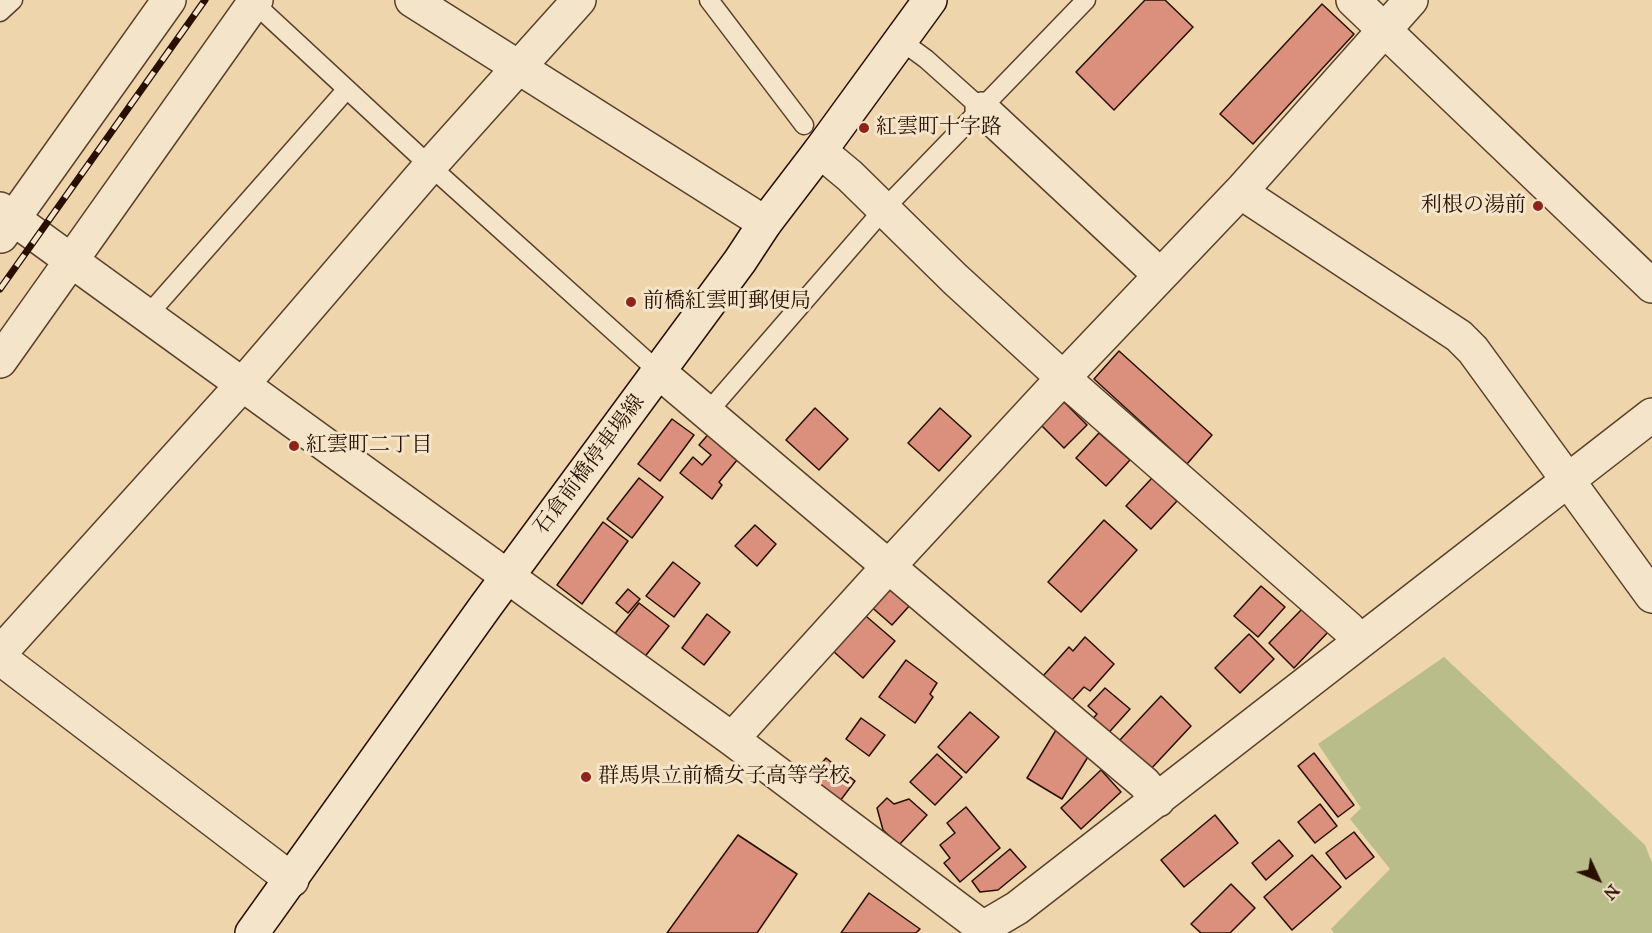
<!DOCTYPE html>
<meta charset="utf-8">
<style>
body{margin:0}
#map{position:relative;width:1652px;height:933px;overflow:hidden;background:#eed5ac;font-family:"IM FELL Great Primer",serif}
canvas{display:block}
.north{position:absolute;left:1568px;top:849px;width:60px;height:60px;-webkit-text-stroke:4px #f4e4c9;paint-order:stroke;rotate:134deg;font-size:16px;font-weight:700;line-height:24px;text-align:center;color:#290f00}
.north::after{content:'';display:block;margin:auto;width:21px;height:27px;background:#290f00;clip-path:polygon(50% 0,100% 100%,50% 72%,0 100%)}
</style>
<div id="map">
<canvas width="1652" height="933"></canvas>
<div class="north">N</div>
</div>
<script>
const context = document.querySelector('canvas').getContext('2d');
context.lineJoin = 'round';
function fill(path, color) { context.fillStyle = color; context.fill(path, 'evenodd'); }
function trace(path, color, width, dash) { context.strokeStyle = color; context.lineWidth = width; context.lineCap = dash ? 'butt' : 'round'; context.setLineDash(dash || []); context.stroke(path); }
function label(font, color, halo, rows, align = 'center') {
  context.font = font + ' "IM FELL Great Primer","Noto Serif JP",serif'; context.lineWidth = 6; context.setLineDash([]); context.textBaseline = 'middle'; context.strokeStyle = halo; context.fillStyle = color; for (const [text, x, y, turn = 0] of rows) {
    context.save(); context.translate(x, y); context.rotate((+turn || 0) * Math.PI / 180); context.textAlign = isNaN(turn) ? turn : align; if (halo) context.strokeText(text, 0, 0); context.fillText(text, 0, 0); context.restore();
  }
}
fill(new Path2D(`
 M1444,657L1645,845L1652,863V933H1334L1331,929L1390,869L1350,819L1361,808L1318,744Z`), '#b9bd89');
const building = new Path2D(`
 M1145,0H1165L1193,27L1114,110L1076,72Z
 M1322,4L1354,34L1253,144L1220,114Z
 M1119,351L1212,435L1187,464L1094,379Z
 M1062,400L1087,425L1064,448L1039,423Z
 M815,408L848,439L819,470L786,440Z
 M940,408L971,436L939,471L908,443Z
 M672,419L694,435L660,481L638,464Z
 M712,430L742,454L719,482L722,485L712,499L680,473L693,457L702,465L711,455L699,445Z
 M1099,433L1130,460L1106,486L1076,458Z
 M639,478L663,497L632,538L607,519Z
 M1152,478L1177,501L1151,529L1126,506Z
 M1104,520L1137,550L1081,612L1048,582Z
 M603,522L628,541L582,604L557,585Z
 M755,525L776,544L757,566L735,546Z
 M673,562L700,583L674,617L646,596Z
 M886,583L911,604L892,625L868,604Z
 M1261,586L1285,607L1258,637L1234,616Z
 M628,589L640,599L628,613L616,603Z
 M639,603L669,626L643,659L613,636Z
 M1305,606L1330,630L1294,668L1269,643Z
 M860,611L895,641L863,678L833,651Z
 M707,614L730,632L704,665L682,648Z
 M1249,634L1274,659L1240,693L1215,668Z
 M1085,637L1114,664L1090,691L1084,687L1071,701L1043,676L1069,647L1073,651Z
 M906,660L937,683L930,694L933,697L915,723L879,697Z
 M1105,688L1130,709L1103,739L1087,725L1097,714L1088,706Z
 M1161,696L1191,726L1149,771L1118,742Z
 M970,712L999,737L966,773L938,747Z
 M861,718L885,735L869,756L846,739Z
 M1056,730L1091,752L1062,799L1027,778Z
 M1314,753L1354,805L1338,817L1298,766Z
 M937,754L962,777L935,805L910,782Z
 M826,758L855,781L840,801L810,778Z
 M1101,770L1121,792L1081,829L1061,808Z
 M887,798L894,804L909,799L927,815L899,845L883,830L877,808Z
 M1320,804L1337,826L1315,843L1298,822Z
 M966,807L1000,848L960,882L944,863L950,858L940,845L955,833L947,823Z
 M1215,815L1238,843L1184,887L1161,860Z
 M1354,832L1374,857L1346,879L1326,853Z
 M738,835L797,874L757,933H667Z
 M1279,840L1293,856L1266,880L1252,863Z
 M1010,849L1026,867L998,890L980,892L972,881Z
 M1312,855L1341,887L1292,930L1264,897Z
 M1231,884L1255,908L1230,933H1201L1191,924Z
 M869,893L920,929L916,933H841Z`);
fill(building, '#da907d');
trace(building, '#290f00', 1.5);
const service = new Path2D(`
 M709,0L804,125
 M254,3L430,166L659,372
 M0,12L13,0
 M900,40L926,59L982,109
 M147,316L347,89
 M707,413L884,209L1086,0`);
const minor = new Path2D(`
 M982,109L1160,275
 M820,151L850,176L955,279L1063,378L1348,628L1360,641
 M1242,190L1254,201L1459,336L1473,350L1652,596
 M0,209L732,739L983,928
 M1,236L169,0
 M0,361L256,0
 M659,372L1144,783L1158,800
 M0,653L242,385L430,166L579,0
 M0,658L292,880
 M732,739L888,567L1063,378L1242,190L1411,0
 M978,933L983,928L1017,908L1652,415`);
const tertiary = new Path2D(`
 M412,0L765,223
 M1353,0L1652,286`);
const secondary = new Path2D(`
 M252,933L485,607L740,261L765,223L820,151L930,0`);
trace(service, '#5a402b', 21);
trace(minor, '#5a402b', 36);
trace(tertiary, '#5a402b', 36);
trace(secondary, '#290f00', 36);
trace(service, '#f4e4c9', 18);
trace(minor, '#f4e4c9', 33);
trace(tertiary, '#f4e4c9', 33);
trace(secondary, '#f4e4c9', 33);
const rail = new Path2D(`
 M0,289L205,0`);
trace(rail, '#290f00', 7);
trace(rail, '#f4e4c9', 4.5, [14]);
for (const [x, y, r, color] of [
 [864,128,6,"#8f2418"],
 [1538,206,6,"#8f2418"],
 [631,302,6,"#8f2418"],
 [294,446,6,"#8f2418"],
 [586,777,6,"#8f2418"]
]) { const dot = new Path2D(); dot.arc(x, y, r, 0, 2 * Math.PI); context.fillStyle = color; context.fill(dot); trace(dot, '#f4e4c9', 2); }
label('21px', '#290f00', '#f4e4c9', [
 ["紅雲町十字路",876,128],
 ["利根の湯前",1526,206,"right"],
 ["前橋紅雲町郵便局",643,302],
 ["紅雲町二丁目",306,446],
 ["群馬県立前橋女子高等学校",598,777]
], 'left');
label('21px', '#290f00', '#f4e4c9', [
 ["石倉前橋停車場線",590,465,-53]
]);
</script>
